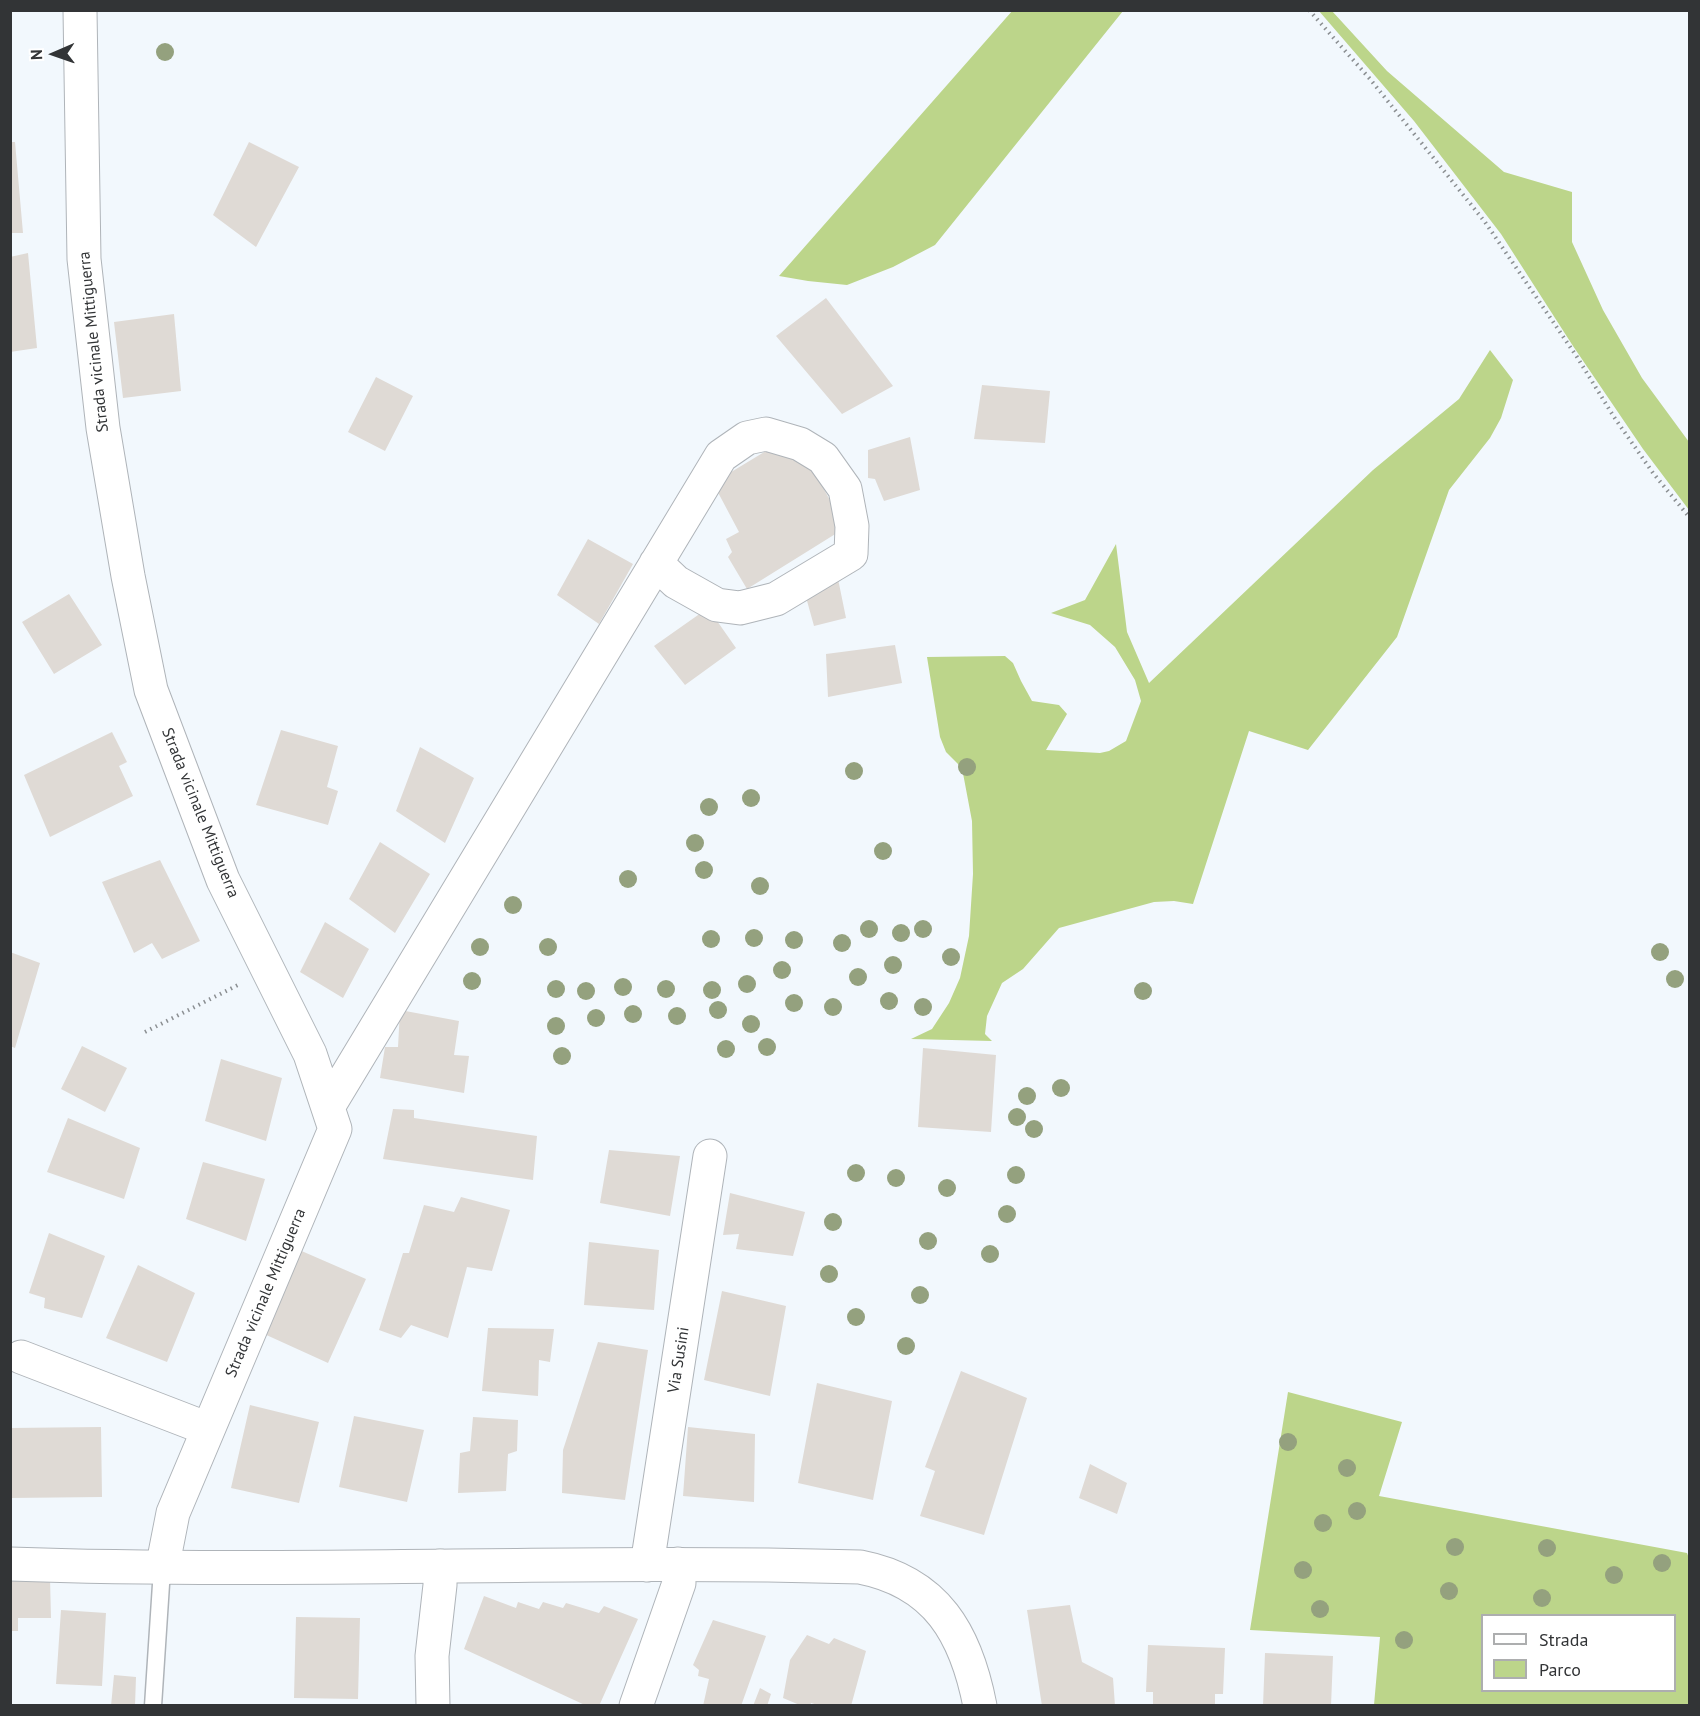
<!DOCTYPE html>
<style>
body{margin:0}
#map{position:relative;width:1700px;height:1716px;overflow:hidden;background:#f2f8fd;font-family:"PT Sans",sans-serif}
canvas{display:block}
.frame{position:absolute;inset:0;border:12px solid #323436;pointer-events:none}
.legend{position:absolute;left:1481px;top:1614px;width:195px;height:78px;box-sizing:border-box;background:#fff;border:2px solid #adaeaf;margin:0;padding:8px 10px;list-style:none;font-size:18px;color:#323436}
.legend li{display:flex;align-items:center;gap:12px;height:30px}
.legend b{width:30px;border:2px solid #adaeaf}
.north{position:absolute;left:24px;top:24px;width:60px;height:60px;-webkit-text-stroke:4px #fff;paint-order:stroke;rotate:268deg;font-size:16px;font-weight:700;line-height:24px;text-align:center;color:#323436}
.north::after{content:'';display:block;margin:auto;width:21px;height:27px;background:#323436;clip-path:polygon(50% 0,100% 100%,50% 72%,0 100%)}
</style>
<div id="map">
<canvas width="1700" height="1716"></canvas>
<div class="frame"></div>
<ul class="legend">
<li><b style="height:8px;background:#fff"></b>Strada</li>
<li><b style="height:16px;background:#bcd58a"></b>Parco</li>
</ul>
<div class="north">N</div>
</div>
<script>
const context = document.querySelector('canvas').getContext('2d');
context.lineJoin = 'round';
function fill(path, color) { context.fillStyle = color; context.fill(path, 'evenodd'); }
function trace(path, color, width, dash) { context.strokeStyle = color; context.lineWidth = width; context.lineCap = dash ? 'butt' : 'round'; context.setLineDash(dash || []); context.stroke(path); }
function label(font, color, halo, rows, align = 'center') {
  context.font = font + ' "PT Sans",sans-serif'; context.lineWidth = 5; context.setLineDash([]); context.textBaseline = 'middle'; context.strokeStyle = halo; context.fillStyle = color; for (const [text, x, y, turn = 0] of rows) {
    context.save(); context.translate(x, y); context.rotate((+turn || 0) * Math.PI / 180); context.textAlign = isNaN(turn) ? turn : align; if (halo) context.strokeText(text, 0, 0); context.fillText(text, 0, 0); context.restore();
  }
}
fill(new Path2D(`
 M1013,10L1123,11L935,245L893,267L847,285L808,281L779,276Z
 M1319,11H1332L1387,71L1504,172L1572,192V242L1603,310L1642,378L1689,442V510L1643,449L1573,346L1501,234L1414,121Z
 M1490,350L1513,380L1501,418L1490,438L1449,490L1397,637L1308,750L1249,731L1193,904L1174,901L1154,902L1059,928L1023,969L1002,983L987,1016L985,1034L992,1041L911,1039L932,1029L949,1003L960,978L969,936L973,874L972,821L962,768L946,752L940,737L927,657L1005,656L1013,663L1021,681L1032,701L1059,705L1067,714L1046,750L1100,753L1109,751L1126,741L1141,701L1135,680L1115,647L1090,625L1051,613L1085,600L1116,544L1127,632L1149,683L1373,470L1459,399Z
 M1288,1392L1402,1422L1379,1496L1687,1553L1690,1561L1689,1705H1374L1380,1637L1250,1630ZM1482,1616H1674V1690H1482Z`), '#bcd58a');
fill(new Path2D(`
 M10,142H15L23,233H10Z
 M249,142L299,167L256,247L213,215Z
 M28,253L37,348L10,352V257Z
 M826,298L893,386L842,414L776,336Z
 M174,314L181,391L123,398L114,322Z
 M376,377L413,396L385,451L348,432Z
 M982,385L1050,391L1045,443L974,439Z
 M794,434L845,528L747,589L728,557L732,552L726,539L739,532L713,483Z
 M910,437L920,490L884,501L875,479L868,478V450Z
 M588,539L633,564L599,624L557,595Z
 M836,569L846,618L814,626L804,590Z
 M69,594L102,645L54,674L22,622Z
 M708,608L736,648L685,685L654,646Z
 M895,645L902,683L828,697L826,654Z
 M281,730L338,746L327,787L338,791L328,825L256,805Z
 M112,732L127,762L119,766L133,796L50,837L24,775Z
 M420,747L474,778L445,843L396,811Z
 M380,842L430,874L395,933L349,899Z
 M160,860L200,941L162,959L152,943L134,953L102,882Z
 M325,922L369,949L343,998L300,972Z
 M10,952L40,963L15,1048L10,1046Z
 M400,1010L459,1021L454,1055L469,1056L464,1093L380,1078L385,1047H398Z
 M82,1046L127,1068L105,1112L61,1089Z
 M923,1048L996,1055L991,1132L918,1127Z
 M221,1059L282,1078L266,1141L205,1121Z
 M393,1109L414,1110V1118L537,1136L533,1180L383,1159Z
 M68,1118L140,1148L124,1199L47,1172Z
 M609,1150L680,1156L670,1216L600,1203Z
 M203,1162L265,1179L246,1241L186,1219Z
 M730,1193L805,1212L793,1256L736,1249L739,1234L723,1235Z
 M461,1197L510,1210L492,1271L467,1267L448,1338L411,1325L401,1338L379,1330L403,1253H409L424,1205L454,1212Z
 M49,1233L105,1256L82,1318L44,1308L45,1298L29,1293Z
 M589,1242L659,1250L654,1310L584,1305Z
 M297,1249L366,1279L328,1363L262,1333Z
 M138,1265L195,1293L167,1362L106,1338Z
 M722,1291L786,1306L770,1396L704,1380Z
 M488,1328L554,1329L550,1362L539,1360L538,1396L482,1391Z
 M598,1342L648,1350L625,1500L562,1493L563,1450Z
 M961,1371L1027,1398L984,1535L920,1516L935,1471L925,1467Z
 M817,1383L892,1401L873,1500L798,1483Z
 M250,1405L319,1422L299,1503L231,1488Z
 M354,1416L424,1430L407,1502L339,1487Z
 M473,1417L518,1420L517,1451L508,1454L506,1491L458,1493L460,1453L470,1451Z
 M101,1427L102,1497L10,1498V1428Z
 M688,1427L755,1434L754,1502L683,1496Z
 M1090,1464L1127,1483L1117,1514L1079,1498Z
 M50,1578L51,1618H18V1631H10V1579Z
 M484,1596L516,1608L518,1602L539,1609L543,1602L563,1608L566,1603L599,1613L604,1606L638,1619L599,1706H587L464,1649Z
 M1070,1605L1082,1662L1113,1678L1115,1706H1042L1027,1610Z
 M61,1610L106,1613L102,1686L56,1684Z
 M296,1617L360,1618L358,1699L294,1698Z
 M713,1620L766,1636L741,1706H703L709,1679L698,1676L699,1670L693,1665Z
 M807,1635L829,1644L834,1638L866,1651L851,1706H821L811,1703L810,1706H802L783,1698L790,1660Z
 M1148,1645L1225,1648L1223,1694H1215V1706H1153V1692H1146Z
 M1265,1653L1333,1656L1331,1706H1263Z
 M114,1675L136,1677L135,1706H111Z
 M760,1688L771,1694L767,1706H753Z`), '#dfdad5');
const service = new Path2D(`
 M153,1706L162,1569`);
const minor = new Path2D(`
 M80,10L84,259L103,428L128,576L151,690L223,880L310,1054L335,1129L173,1513L162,1569
 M328,1107L721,456L747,438L766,434L800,444L823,458L845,489L852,526L851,554L776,599L740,608L717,605L676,582L656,563
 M21,1357L208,1429
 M647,1565L710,1156
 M433,1706L432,1656L440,1585V1566
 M636,1706L679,1583L678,1564`);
const tertiary = new Path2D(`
 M10,1564C294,1574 577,1559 860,1567C937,1582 966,1634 980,1706`);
trace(service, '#afb4b9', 19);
trace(minor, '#afb4b9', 35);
trace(tertiary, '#afb4b9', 35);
trace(new Path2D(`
 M1309,10L1370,79L1485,222L1577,357L1614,417L1653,473L1690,518
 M145,1032L238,985`), '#8b8f92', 4, [1.5, 4.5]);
trace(service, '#fff', 16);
trace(minor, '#fff', 33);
trace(tertiary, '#fff', 33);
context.fillStyle = '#94a17e';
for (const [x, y] of [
 [165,52],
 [967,767],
 [854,771],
 [751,798],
 [709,807],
 [695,843],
 [883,851],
 [704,870],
 [628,879],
 [760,886],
 [513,905],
 [869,929],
 [923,929],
 [901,933],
 [754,938],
 [711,939],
 [794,940],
 [842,943],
 [480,947],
 [548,947],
 [1660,952],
 [951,957],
 [893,965],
 [782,970],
 [858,977],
 [1675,979],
 [472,981],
 [747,984],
 [623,987],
 [556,989],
 [666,989],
 [712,990],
 [586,991],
 [1143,991],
 [889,1001],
 [794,1003],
 [833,1007],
 [923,1007],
 [718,1010],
 [633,1014],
 [677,1016],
 [596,1018],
 [751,1024],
 [556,1026],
 [767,1047],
 [726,1049],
 [562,1056],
 [1061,1088],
 [1027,1096],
 [1017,1117],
 [1034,1129],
 [856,1173],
 [1016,1175],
 [896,1178],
 [947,1188],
 [1007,1214],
 [833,1222],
 [928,1241],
 [990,1254],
 [829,1274],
 [920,1295],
 [856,1317],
 [906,1346],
 [1288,1442],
 [1347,1468],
 [1357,1511],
 [1323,1523],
 [1455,1547],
 [1547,1548],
 [1662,1563],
 [1303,1570],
 [1614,1575],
 [1449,1591],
 [1542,1598],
 [1320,1609],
 [1404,1640]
]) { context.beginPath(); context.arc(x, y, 9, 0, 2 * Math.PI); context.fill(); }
label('16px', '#323436', '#fff', [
 ["Strada vicinale Mittiguerra",94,342,-96],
 ["Strada vicinale Mittiguerra",200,813,68],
 ["Strada vicinale Mittiguerra",266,1293,-67],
 ["Via Susini",679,1360,-81]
]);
</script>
